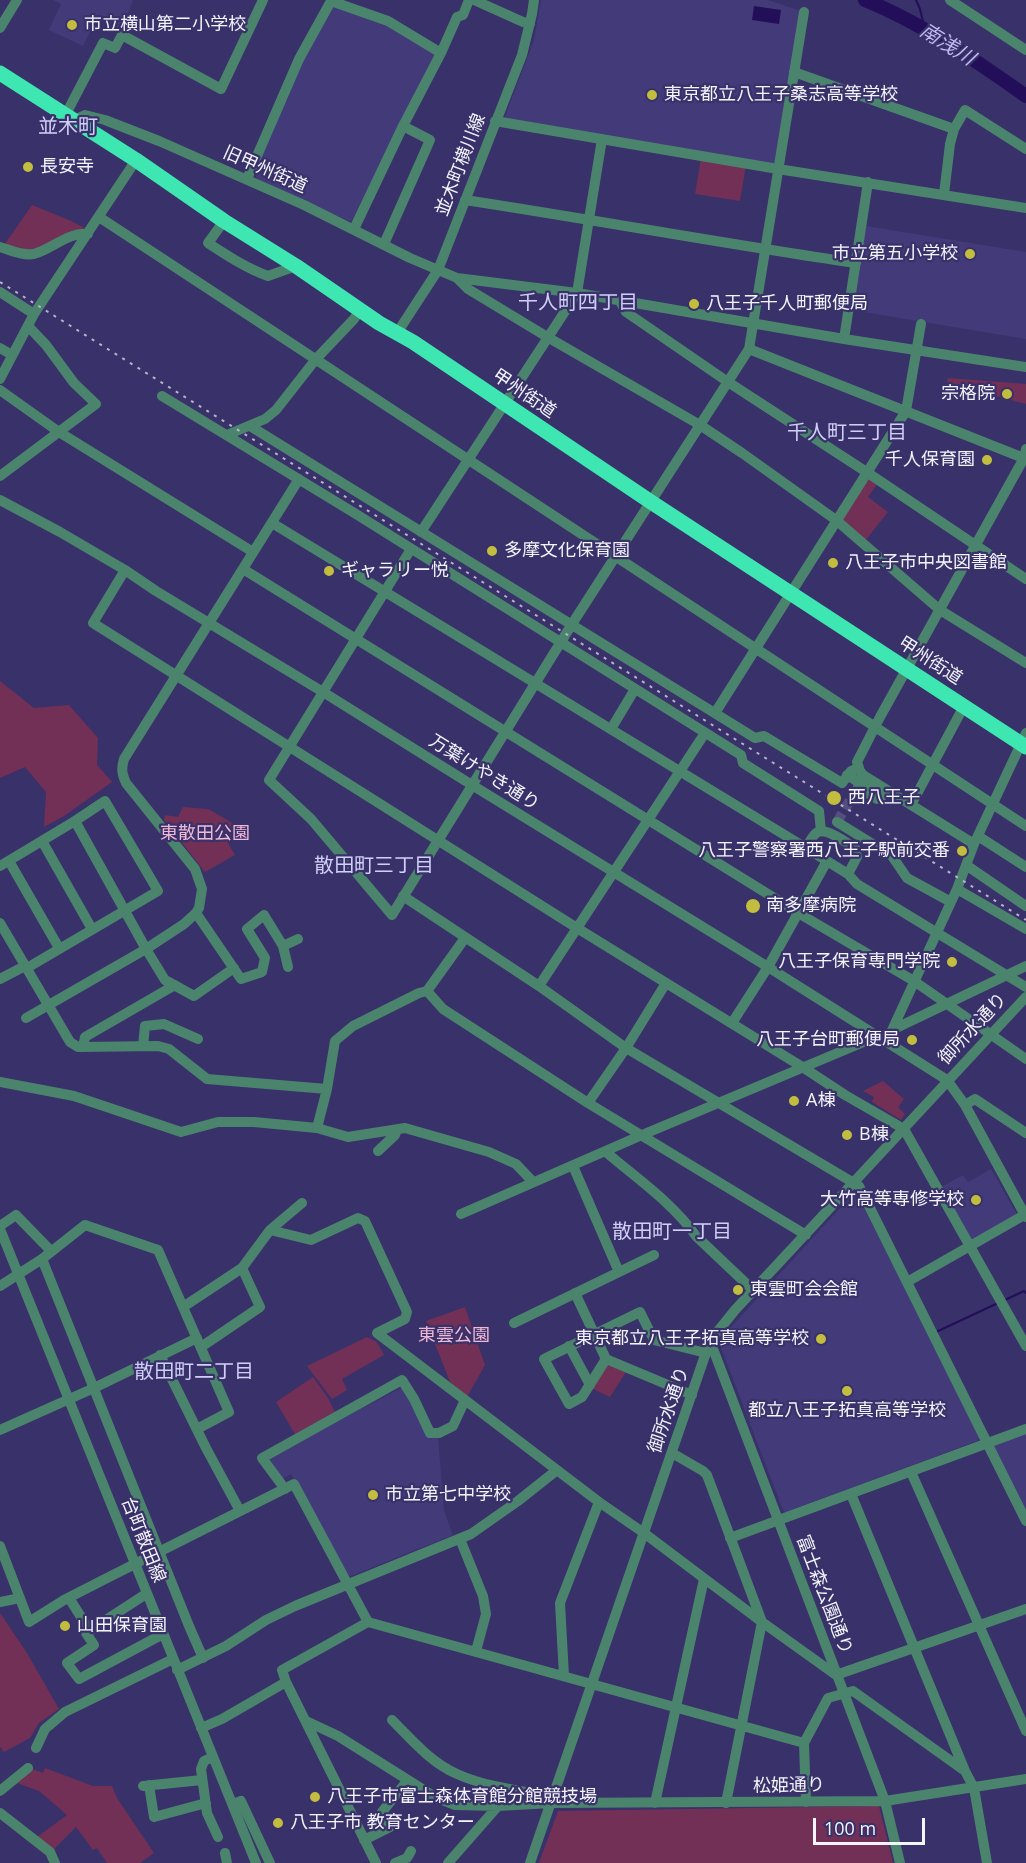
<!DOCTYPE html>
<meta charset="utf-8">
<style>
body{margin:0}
#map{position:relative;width:1026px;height:1863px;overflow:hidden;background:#393169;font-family:"Open Sans",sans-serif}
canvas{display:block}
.scale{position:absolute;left:813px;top:1818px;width:112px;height:27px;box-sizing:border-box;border:3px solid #f3f3fa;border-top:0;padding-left:8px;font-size:18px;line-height:21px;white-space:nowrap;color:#f3f3fa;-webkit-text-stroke:4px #393169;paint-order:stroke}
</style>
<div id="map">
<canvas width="1026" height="1863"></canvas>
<div class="scale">100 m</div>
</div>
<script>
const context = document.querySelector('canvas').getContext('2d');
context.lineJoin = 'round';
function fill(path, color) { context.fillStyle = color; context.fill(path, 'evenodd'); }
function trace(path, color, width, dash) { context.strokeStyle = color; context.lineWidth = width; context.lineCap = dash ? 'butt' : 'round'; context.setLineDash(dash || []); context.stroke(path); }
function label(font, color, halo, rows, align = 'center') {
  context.font = font + ' "Open Sans","Noto Sans JP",sans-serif'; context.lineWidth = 4.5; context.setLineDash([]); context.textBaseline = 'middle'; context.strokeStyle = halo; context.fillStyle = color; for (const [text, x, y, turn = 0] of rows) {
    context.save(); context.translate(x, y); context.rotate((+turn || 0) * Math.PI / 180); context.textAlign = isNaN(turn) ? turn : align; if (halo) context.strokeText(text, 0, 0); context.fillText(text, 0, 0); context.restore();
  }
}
fill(new Path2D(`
 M53,0H133L122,30L96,19L83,46L49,30L61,4Z
 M541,0H768L804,12L779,165L504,119L534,40Z
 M333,5L386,24L437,54L351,222L258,181L255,174L298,68Z
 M866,226L1026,252V339L851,310Z
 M991,1169L1019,1218L970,1246L938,1189L963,1175L968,1182Z
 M853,1194H857L980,1437L977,1441L786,1512L783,1510L720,1345L721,1338Z
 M403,1387L438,1437L444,1511L453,1535L351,1576L347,1575L291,1474L281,1480L267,1459L268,1457Z
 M1026,1429V1521L988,1443Z`), '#433a7a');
fill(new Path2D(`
 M701,158L746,165L740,201L695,194Z
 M32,205L69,220L85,228L33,251L4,245Z
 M948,378L1026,384V404L947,383Z
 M872,479L878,483L868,497L888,512L865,541L840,519L866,481Z
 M0,681L34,708L69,705L98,738L97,765L112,782L64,816L44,827L46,792L25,767L0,778Z
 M183,807L208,809L243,829L228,843L235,855L205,872L164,820L165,815L178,817Z
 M883,1081L904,1099L898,1107L905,1114L901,1120L872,1102L874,1097L863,1091Z
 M465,1307L485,1365L467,1397L450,1382L426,1321Z
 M367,1337L377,1342L384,1355L342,1379L347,1390L332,1399L307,1366Z
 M607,1365L626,1372L610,1397L591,1388Z
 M313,1377L328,1398L335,1412L295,1434L276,1402Z
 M0,1613L27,1653L59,1709L39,1723L30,1738L4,1752L0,1747Z
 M45,1768L93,1786H112L117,1798L154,1853L140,1863H107L97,1848L93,1850L76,1827L53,1850L37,1837L67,1815L39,1791L17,1783L32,1769L43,1773Z
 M879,1806L893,1863H539L558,1811Z`), '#723056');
fill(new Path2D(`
 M754,6L781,10L779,24L752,20Z`), '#230e5a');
trace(new Path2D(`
 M916,0L920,9L925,31
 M1005,1300L1024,1291L1026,1293
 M936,1332L998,1303`), '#230e5a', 2);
trace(new Path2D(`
 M865,0C922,23 975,60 1026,96`), '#230e5a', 14);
trace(new Path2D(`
 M837,822L858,787`), '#554e7f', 10, [10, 5]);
trace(new Path2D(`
 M474,0L523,22L530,24
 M950,0L1026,50
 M0,28L17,0
 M441,53L457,17L463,15L469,0
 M794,72L954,129L950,144L944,194
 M66,114L103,43L115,48L122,35L221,89L263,0
 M74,120L85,115L105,120L159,141L304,205L410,258L457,278L577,293L844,339L1026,367
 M495,121L778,169L1026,208
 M954,129L965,110L1026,149
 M247,179L299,59L331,1L388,21L441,53L403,126L354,229
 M465,200C596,220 725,244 856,263
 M99,217L1026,826
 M224,221L208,243C228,256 246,268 268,276L296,266
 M384,244L430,140L403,126
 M0,247C10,250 23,256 34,254C53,249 67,232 88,234
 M457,278L468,289L549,338L700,425L742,453L836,520L940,610L1026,663
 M0,292L34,314
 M620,301L626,312L728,382L868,473L1026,579
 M397,333L438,270L522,55L532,14L534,0
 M844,339L868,182
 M0,348L12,355
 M749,349L1026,459
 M0,379L34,314L136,160
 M0,390L59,432L253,552
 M162,396L356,514L741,755L743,763L819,811L821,831
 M250,426L755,738L764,736L842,783L851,771L858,768
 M227,435L265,419L276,410L316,359L354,319L360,310
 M0,476L96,404L74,383L46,345L28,326
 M0,500L60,532L125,570L156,591L323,692L472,785L768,967L947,1080L965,1105L1026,1217
 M272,523L806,848L848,874L857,884L1026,987
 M421,532L577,293L602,139
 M411,549L269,780L311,819L392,915L572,624L749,349L804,12
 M243,569L805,917L914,981L1026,1059
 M125,570L93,623L577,928L804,1068L845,1095L904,1129L1026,1346
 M715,713L906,411L921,324
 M611,729L635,689
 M847,775L881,796V798L877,799L858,787
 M911,805L964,706
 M837,822L892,856L907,878L951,902
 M978,836L1026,867
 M42,841L92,929
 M974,844L863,775L860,771L857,762L880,717L1024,458L1026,449
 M806,848C809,843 813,834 818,832C827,828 847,843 855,848L857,857L848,874
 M9,861L59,948
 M966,865L1026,906
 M0,866L75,821L146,949L165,980L194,996L234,968
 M957,889L1026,929
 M403,896L539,986L626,1048L859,1186L1026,1521
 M196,913L241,979L262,972L265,958L247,929L264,915L283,946L298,939
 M0,923L70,1042L78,1047L158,1046L169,1049L207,1079L327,1089
 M283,946L288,967
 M27,968L158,891L105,801L75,821
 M0,979L25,966
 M539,986L705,733
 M427,991L443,1009L588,1103L806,1235
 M26,1018L146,949L184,924L196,913L199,908L202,889L195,869L126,783C122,774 121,769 124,759L299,479
 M732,1023L768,967L827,861
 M893,1028L957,889L974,844L1026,733
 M892,1030L1026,966
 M143,1046L145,1026L164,1024L198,1039
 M83,1047L85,1037L175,985
 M0,1082L74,1096L181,1132L218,1122H254L317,1128L348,1137L405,1128L489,1152L516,1164L533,1182
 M588,1103L626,1048L666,983
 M965,1105L975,1099L1026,1133
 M317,1128L327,1089L335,1041L353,1026L419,993L427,991L465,938
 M378,1151L395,1135L397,1130
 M606,1152C636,1178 673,1203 696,1236L754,1291
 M573,1166L619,1272
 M461,1214L642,1135L878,1036
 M0,1226L16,1215L51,1251
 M0,1229L256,1863
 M270,1230L302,1203
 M42,1259L189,1626L203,1658
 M907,1282L1026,1214
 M0,1286L42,1259L85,1225L158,1250L229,1412L197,1429
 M575,1293L606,1359L692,1395
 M183,1307L242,1268L270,1230L311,1240L358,1218L365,1221L407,1312L405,1319L377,1333L599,1502L644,1533L762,1622L836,1675L1026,1609
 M514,1323L654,1255
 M710,1341L885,1801L900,1863
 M569,1346L590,1385
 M201,1347L260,1307L242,1268
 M160,1355L206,1448L240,1511
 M606,1359L582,1397L569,1404L544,1359L640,1312L654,1340L706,1353
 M0,1430L94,1388L197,1338
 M672,1453L703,1471L707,1475L762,1622L726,1803
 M911,1472L1026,1731
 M285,1489L262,1458L402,1380L414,1399L430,1433H439L453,1426L465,1400
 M851,1494L965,1771L974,1788L987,1863
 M730,1538L1026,1429
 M460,1539L483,1596L486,1614L476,1651
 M0,1546L29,1622L64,1600L111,1576L294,1484L368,1622
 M146,1594L86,1633L94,1645L67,1663L79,1679L163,1634
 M69,1598L90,1631
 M0,1602L20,1598
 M177,1670L226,1646L266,1620L295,1606L471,1534L518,1501L557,1470
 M564,1676L560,1603L599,1502
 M392,1720C411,1739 431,1763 457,1774C486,1787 521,1791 553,1797
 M306,1721L338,1736L435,1797L455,1805L498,1806L551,1803L885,1801L1026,1779
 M201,1728L222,1719L286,1682
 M36,1748L45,1729L65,1712L173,1659
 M213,1757L204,1761L201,1769L207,1813L218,1837
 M149,1785L154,1817L206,1803
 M143,1786L202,1780
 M0,1791L28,1768
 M806,1802L804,1743L828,1698L853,1691L965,1771
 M655,1803L704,1579
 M233,1804L241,1801L270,1863
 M0,1813L50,1852L55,1863
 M364,1840L390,1827L382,1812L408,1780
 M225,1853L227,1863
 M376,1863L286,1682L282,1670L368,1622L804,1743
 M395,1863L407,1858L411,1851
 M448,1863L498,1806
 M530,1863L710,1341L735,1310L1026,997`), '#4b846d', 10);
trace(new Path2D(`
 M0,73L136,160L224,221L296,266L379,323L413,342L651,502L1026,747`), '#3ee6b1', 15);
trace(new Path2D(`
 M0,282L1026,920`), '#b6b3ca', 2, [3, 6]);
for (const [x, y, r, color] of [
 [72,25,6,"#c3bd3f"],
 [652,95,6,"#c3bd3f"],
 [28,167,6,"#c3bd3f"],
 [970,254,6,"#c3bd3f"],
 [694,304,6,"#c3bd3f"],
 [1007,394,6,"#c3bd3f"],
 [987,460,6,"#c3bd3f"],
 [492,551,6,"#c3bd3f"],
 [833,563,6,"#c3bd3f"],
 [329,571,6,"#c3bd3f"],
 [834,798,8,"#c3bd3f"],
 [962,851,6,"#c3bd3f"],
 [753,906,8,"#c3bd3f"],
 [952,962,6,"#c3bd3f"],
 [912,1040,6,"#c3bd3f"],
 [794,1101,6,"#c3bd3f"],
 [847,1135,6,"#c3bd3f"],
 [976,1200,6,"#c3bd3f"],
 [738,1290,6,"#c3bd3f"],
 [821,1339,6,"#c3bd3f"],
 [847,1391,6,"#c3bd3f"],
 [373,1495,6,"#c3bd3f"],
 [65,1626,6,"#c3bd3f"],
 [315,1797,6,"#c3bd3f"],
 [278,1823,6,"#c3bd3f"]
]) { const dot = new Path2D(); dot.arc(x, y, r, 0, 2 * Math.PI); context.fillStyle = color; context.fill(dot); trace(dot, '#393169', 2); }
label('18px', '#f3f3fa', '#393169', [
 ["市立横山第二小学校",84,25],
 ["東京都立八王子桑志高等学校",664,95],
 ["長安寺",40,167],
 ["市立第五小学校",958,254,"right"],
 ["八王子千人町郵便局",706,304],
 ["宗格院",995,394,"right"],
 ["千人保育園",975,460,"right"],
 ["多摩文化保育園",504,551],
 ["八王子市中央図書館",845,563],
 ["ギャラリー悦",341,571],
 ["西八王子",848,798],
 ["八王子警察署西八王子駅前交番",950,851,"right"],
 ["南多摩病院",766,906],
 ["八王子保育専門学院",940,962,"right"],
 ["八王子台町郵便局",900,1040,"right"],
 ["A棟",806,1101],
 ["B棟",859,1135],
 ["大竹高等専修学校",964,1200,"right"],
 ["東雲町会会館",750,1290],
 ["東京都立八王子拓真高等学校",809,1339,"right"],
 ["都立八王子拓真高等学校",847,1411,"center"],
 ["市立第七中学校",385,1495],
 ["山田保育園",77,1626],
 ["八王子市富士森体育館分館競技場",327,1797],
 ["八王子市 教育センター",290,1823]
], 'left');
label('18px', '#f3f3fa', '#393169', [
 ["並木町横川線",461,165,-69],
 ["旧甲州街道",265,170,24],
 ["甲州街道",524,394,34],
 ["甲州街道",930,661,33],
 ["万葉けやき通り",484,773,32],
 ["御所水通り",973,1029,-47],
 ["御所水通り",669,1410,-71],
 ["台町散田線",143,1540,68],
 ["富士森公園通り",824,1595,69],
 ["松姫通り",789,1786,-1]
]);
label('18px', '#f1b9d6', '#393169', [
 ["東散田公園",205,834],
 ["東雲公園",454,1336]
]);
label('italic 20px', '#bdbbf0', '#393169', [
 ["南浅川",947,45,32]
]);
label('20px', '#d0cff8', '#393169', [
 ["並木町",68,127],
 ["千人町四丁目",578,303],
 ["千人町三丁目",847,433],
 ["散田町三丁目",374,866],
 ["散田町一丁目",672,1232],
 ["散田町二丁目",194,1372]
]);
</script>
